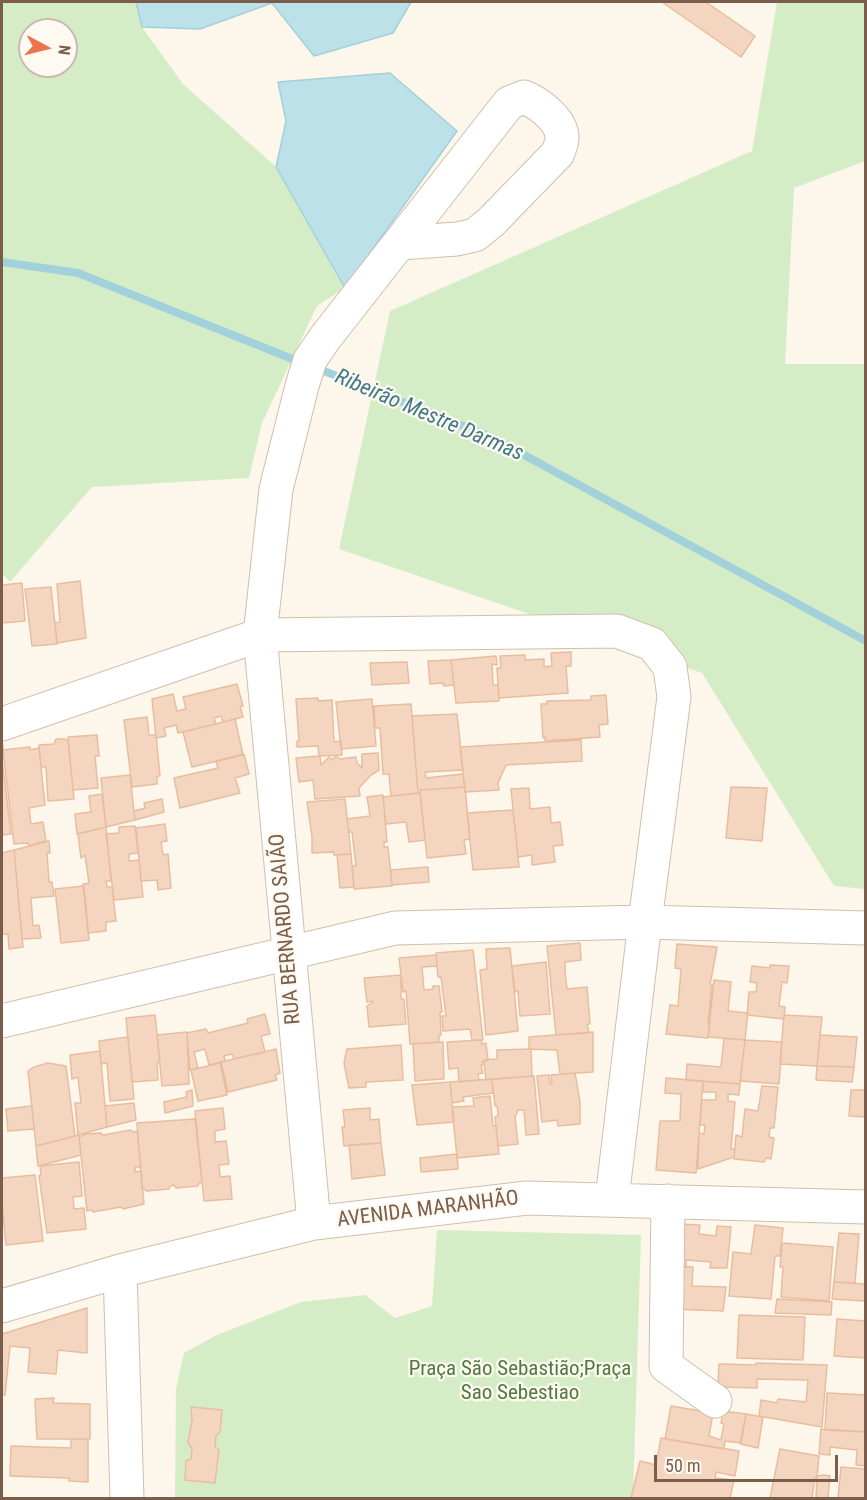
<!DOCTYPE html>
<meta charset="utf-8">
<style>
body{margin:0}
#map{position:relative;width:867px;height:1500px;overflow:hidden;background:#fdf6ea;font-family:"Roboto Condensed",sans-serif}
canvas{display:block}
.frame{position:absolute;inset:0;border:3px solid #7a5d4b;pointer-events:none}
.north{position:absolute;left:18px;top:18px;width:60px;height:60px;box-sizing:border-box;background:#fffaf1;border:2px solid #cabbaf;border-radius:50%;rotate:97deg;font-size:16px;font-weight:700;line-height:24px;text-align:center;color:#7a5d4b}
.north::after{content:'';display:block;margin:auto;width:21px;height:27px;background:#ec734b;clip-path:polygon(50% 0,100% 100%,50% 72%,0 100%)}
.scale{position:absolute;left:654px;top:1455px;width:184px;height:27px;box-sizing:border-box;border:3px solid #7a5d4b;border-top:0;padding-left:8px;font-size:18px;line-height:21px;white-space:nowrap;color:#7a5d4b;-webkit-text-stroke:4px #fffaf1;paint-order:stroke}
</style>
<div id="map">
<canvas width="867" height="1500"></canvas>
<div class="frame"></div>
<div class="north">N</div>
<div class="scale">50 m</div>
</div>
<script>
const context = document.querySelector('canvas').getContext('2d');
context.lineJoin = 'round';
function fill(path, color) { context.fillStyle = color; context.fill(path, 'evenodd'); }
function trace(path, color, width, dash) { context.strokeStyle = color; context.lineWidth = width; context.lineCap = dash ? 'butt' : 'round'; context.setLineDash(dash || []); context.stroke(path); }
function label(font, color, halo, rows, align = 'center') {
  context.font = font + ' "Roboto Condensed",sans-serif'; context.lineWidth = 4.5; context.setLineDash([]); context.textBaseline = 'middle'; context.strokeStyle = halo; context.fillStyle = color; for (const [text, x, y, turn = 0] of rows) {
    context.save(); context.translate(x, y); context.rotate((+turn || 0) * Math.PI / 180); context.textAlign = isNaN(turn) ? turn : align; if (halo) context.strokeText(text, 0, 0); context.fillText(text, 0, 0); context.restore();
  }
}
fill(new Path2D(`
 M2,2H136L142,27L183,84L276,167L345,288L317,306L262,423L249,478L92,487L10,582L2,574ZM30,30H66V66H30Z
 M777,2H865V161L794,188L785,364H865V889L834,886L702,673L339,549L390,311L752,151Z
 M437,1230L641,1235L633,1498H175L176,1389L184,1353L217,1335L301,1302L365,1295L395,1318L432,1306Z`), '#d5edc6');
const water = new Path2D(`
 M136,2H411L393,33L314,56L272,3L200,29L142,27Z
 M390,73L457,131L345,288L276,167L286,121L278,82Z`);
fill(water, '#bce1e9');
trace(water, '#a2d1db', 1.5);
trace(new Path2D(`
 M2,262L78,273L300,362
 M314,367L493,438L866,641`), '#a2d1db', 8);
const building = new Path2D(`
 M662,2H706L755,36L741,57Z
 M80,581L86,638L57,643L55,623L60,622L57,584Z
 M22,583L25,621L2,623V585Z
 M51,587L57,644L32,646L25,589Z
 M571,652V666H566L568,693L499,698L497,668H501L500,656L525,655V660L544,659V667L552,666L551,653Z
 M496,656L497,665L492,664L493,685H498L499,701L456,703L451,660Z
 M451,660L454,685L444,686L443,683L430,684L428,661Z
 M407,662L409,683L372,685L370,663Z
 M237,684L243,706H240L243,717L223,722L221,716L214,718L216,724L178,733L176,725L164,728L166,736L156,738L152,699L173,694L177,711L186,709L183,697Z
 M606,695L608,724L599,725L600,737L545,741V737L543,738L541,704H547V701L591,700V696Z
 M318,698V701L332,700L334,742L341,741L342,755L319,756L318,746L297,747V741H299L296,699Z
 M372,699L376,746L341,749L336,702Z
 M411,704L418,793L391,796L389,774H383L380,728H375L374,706Z
 M457,714L463,770L425,772L426,778L463,774L465,787L420,790V793H418L412,716Z
 M147,717L149,735H156L160,776H157V784L132,787L124,720Z
 M235,719L243,755L192,767L183,732Z
 M97,735L99,756H95L98,788L73,790L68,737Z
 M2,739L4,758L2,759L11,834L2,835Z
 M56,739H65L68,741L74,799L48,801L46,767H41L39,745L54,744Z
 M581,740L582,761L506,765L498,783L499,790L465,792L460,747Z
 M30,747V750L39,748L45,805L29,808L31,824L43,822L46,841L29,846L28,843L14,844L3,750Z
 M378,753L379,770L371,775L359,788L360,796L315,799L313,780L299,782L296,758L320,756L321,765L329,757L332,760L336,756L340,759L356,757L357,763L362,768V754Z
 M244,754L249,774L235,778L240,793L180,808L174,778L218,768L216,761Z
 M130,775L135,820L106,827L101,778Z
 M465,787L470,839L464,840L466,854L427,858L420,790Z
 M731,787L767,788L762,841L726,838Z
 M529,788L530,809L550,807L551,823L560,822L563,845L553,846L555,862L532,865V855L518,857L511,789Z
 M420,793L425,840L409,842L406,822L386,824L383,797Z
 M102,794L106,827L77,834L75,814L91,812L89,796Z
 M383,795L387,842H384V847H388L392,886L354,889L352,866H356L352,832H349L347,819L370,816L367,797Z
 M162,799L164,812L135,820L134,811L145,808L144,803Z
 M345,799L351,854L334,855V852L312,853V837L307,802Z
 M513,810L519,867L473,870L467,813Z
 M165,824L167,841L161,842L163,855L168,854L171,888L158,890L157,880L141,881L136,828Z
 M135,826L138,853L129,854V861L139,860L143,897L114,900L106,834L119,833V827Z
 M106,827L111,881H106L107,887H112L116,921L106,922V931L88,933L83,884L89,883L85,855L81,858L78,834Z
 M49,841L50,853H47L49,882H52L54,896L31,898L33,926L39,925L41,938L22,939L14,850Z
 M14,850L23,947L9,949L8,934H2V853Z
 M351,854L354,887L340,888L337,855Z
 M428,867L429,882L392,885L391,870Z
 M84,886L89,940L61,943L55,889Z
 M580,943L581,960L565,962V972L567,989L587,987L590,1024H587L589,1033L556,1035L547,946Z
 M677,944L717,947L710,985H712L708,1023L710,1022L708,1038L666,1034L670,1005L678,1006L681,969L675,968Z
 M510,948L518,1031L486,1035L480,970L487,969L486,949Z
 M473,950L483,1040H472L470,1029L443,1031L442,1016H446L441,977H438L436,953Z
 M436,955L437,966L422,967L424,990L433,989V986H439L442,1012H440L441,1035H439V1042L410,1044L406,991L403,992L399,958Z
 M546,962L550,1014L520,1016L518,991L515,992L512,966Z
 M770,965L789,966L787,983L782,982L779,1006L785,1007L784,1019L747,1015L749,992H756L757,983L750,982L752,966L770,968Z
 M401,975V999H404L406,1024L369,1027L367,1006L373,1002L372,1001L367,1002L364,978Z
 M714,980L731,982L728,1011L748,1013L745,1040L708,1037Z
 M265,1014L270,1034L261,1036L265,1052L234,1059L232,1054L224,1056L225,1061L209,1065L205,1049L194,1052L198,1068L190,1070L187,1033L206,1029L208,1033L248,1023L247,1019Z
 M155,1015L160,1062L157,1063L158,1080L132,1082L126,1018Z
 M784,1015L822,1017L817,1066L780,1064Z
 M187,1032L189,1084L162,1086L157,1035Z
 M593,1032V1072L560,1074L557,1050L529,1049V1037Z
 M820,1035L857,1037L854,1067L817,1066Z
 M128,1037L134,1099L110,1101L107,1063L101,1064L99,1041Z
 M724,1038L745,1040L740,1084L686,1080L687,1064L721,1067Z
 M481,1040L482,1044L486,1043L488,1060L482,1062L483,1065H481L483,1073L478,1074L479,1080L459,1082L458,1068L449,1069L447,1042Z
 M745,1040L782,1042L779,1084L740,1081Z
 M443,1042L444,1079L415,1081L413,1044Z
 M401,1045L403,1080L366,1082V1087L349,1088L344,1063L347,1049Z
 M276,1049L280,1073L275,1075L277,1080L228,1092L221,1062Z
 M531,1049L532,1076L486,1080L484,1060L497,1059V1050Z
 M100,1051L107,1127L78,1135L75,1103H81L78,1077L72,1079L70,1055Z
 M48,1063L66,1066L75,1136L36,1146L28,1071L34,1067Z
 M220,1063L227,1095L198,1101L191,1070Z
 M817,1066L854,1067L852,1082L816,1080Z
 M575,1073L580,1102V1124L558,1126L557,1120L542,1122L537,1076L549,1075L550,1084L552,1083L551,1075Z
 M534,1076L539,1134L526,1135L524,1110H518L515,1117L518,1144L498,1146L495,1117L498,1116V1112L497,1106H495L492,1079Z
 M666,1078L703,1081L696,1173L656,1170L660,1121H680L681,1094L665,1093Z
 M492,1079L493,1093L463,1097L464,1101L452,1103L450,1082Z
 M703,1081L740,1084L739,1095L728,1094V1101L735,1102L731,1149H735L734,1157L698,1169L699,1133L704,1134L705,1125H700L702,1100H716V1092H703Z
 M450,1082L454,1122L417,1125L412,1085Z
 M762,1086L778,1087L774,1128H770L769,1137L774,1138L771,1159L766,1158L764,1162L734,1159L736,1135L742,1137L745,1109L758,1111Z
 M192,1090L193,1106L165,1113L164,1102L187,1097L186,1092Z
 M851,1090H866V1117L849,1116Z
 M490,1096L493,1126H496L499,1154L457,1158L452,1107L474,1106L473,1098Z
 M134,1103L136,1120L107,1127L105,1106Z
 M32,1106L34,1129L8,1131L6,1109Z
 M223,1108L225,1129L215,1131V1142L226,1141L229,1164L219,1165L220,1177L230,1176L232,1199L204,1201L195,1111Z
 M370,1108V1120L379,1119L381,1143L344,1146L342,1127H345L343,1110Z
 M195,1119L202,1182L199,1183L198,1186L176,1188L174,1185L170,1186L169,1189L146,1191L145,1189H142L137,1123Z
 M131,1130L133,1132L137,1131L141,1167H135V1172L141,1171L144,1204L123,1209L121,1207L93,1212L92,1210L87,1211L79,1137L86,1134L101,1133L103,1135Z
 M79,1135L81,1155L38,1166L36,1146Z
 M381,1143L385,1175L352,1179L349,1145Z
 M457,1154L458,1169L421,1172L420,1158Z
 M79,1162L82,1196L73,1197L74,1209L84,1208L86,1229L47,1233L39,1176L41,1175L40,1166Z
 M35,1175L43,1241L6,1245L2,1203V1178Z
 M677,1224L700,1225L699,1234L716,1236L717,1226L731,1227L727,1268H710L711,1262L686,1260V1267L674,1266Z
 M755,1225L783,1228L780,1256H775L771,1299L729,1296L733,1252L751,1254Z
 M839,1233L859,1234L855,1283L834,1282Z
 M782,1243L833,1247L829,1301L781,1297L783,1267H780Z
 M674,1266L693,1267L692,1286L726,1287L723,1311L672,1309Z
 M834,1282L866,1284L865,1301L832,1299Z
 M777,1299L832,1302L831,1315L775,1313Z
 M87,1308V1353L58,1350L56,1374L28,1372L30,1348L10,1346L5,1395H2V1334Z
 M739,1315L805,1317L803,1360L737,1358Z
 M837,1319L866,1321V1358L834,1356Z
 M756,1363L827,1365L822,1427L759,1416L761,1400L777,1403L778,1399L806,1402L808,1380L757,1379V1388L718,1387L719,1364L756,1365Z
 M827,1393L866,1395V1432L825,1430Z
 M54,1398L53,1403L90,1404V1439H37L35,1399Z
 M671,1406L713,1413L709,1436L721,1440L724,1424L721,1423L723,1411L746,1414L741,1443L725,1441L724,1449L665,1439Z
 M191,1407L222,1410L220,1432L216,1436L215,1447L219,1450L215,1483L185,1480L186,1461L191,1459L192,1448L188,1443L192,1420Z
 M746,1414L763,1417L758,1448L740,1444Z
 M821,1429L866,1432V1466L856,1465L857,1450L830,1447V1455L819,1454Z
 M661,1438L739,1451L735,1476L716,1472L715,1478L734,1480L730,1498H631L640,1461L656,1465Z
 M71,1439H88V1482L69,1481V1478L10,1476L11,1446L71,1448Z
 M780,1449L819,1456L817,1478L815,1477L812,1498H770Z
 M841,1467L866,1469V1498H838Z
 M824,1475L830,1476L828,1498H816L817,1476Z`);
fill(building, '#f4d6c0');
trace(building, '#e8bd9f', 1.5);
const minor = new Path2D(`
 M2,724L260,635L617,631L652,644L670,667L674,697L645,922L612,1199
 M2,1021L395,928L645,922L866,928
 M668,1201L666,1366L715,1401
 M314,1223L260,635L276,489L302,386L310,360L325,338L509,103L524,97C539,103 563,121 562,139C562,143 559,149 558,153L491,222L475,235L457,239L400,243
 M120,1271L127,1498
 M2,1306L120,1271L314,1223L527,1198L866,1207`);
trace(minor, '#d1beae', 35);
trace(minor, '#fff', 33);
label('21px', '#7a5d4b', '#fffaf1', [
 ["RUA BERNARDO SAIÃO",286,929,-95],
 ["AVENIDA MARANHÃO",428,1210,-7]
]);
label('21px', '#4f7a3f', '#fffaf1', [
 ["Praça São Sebastião;Praça",520,1370],
 ["Sao Sebestiao",520,1394]
]);
label('italic 22px', '#407987', '#fffaf1', [
 ["Ribeirão Mestre Darmas",429,416,23]
]);
</script>
